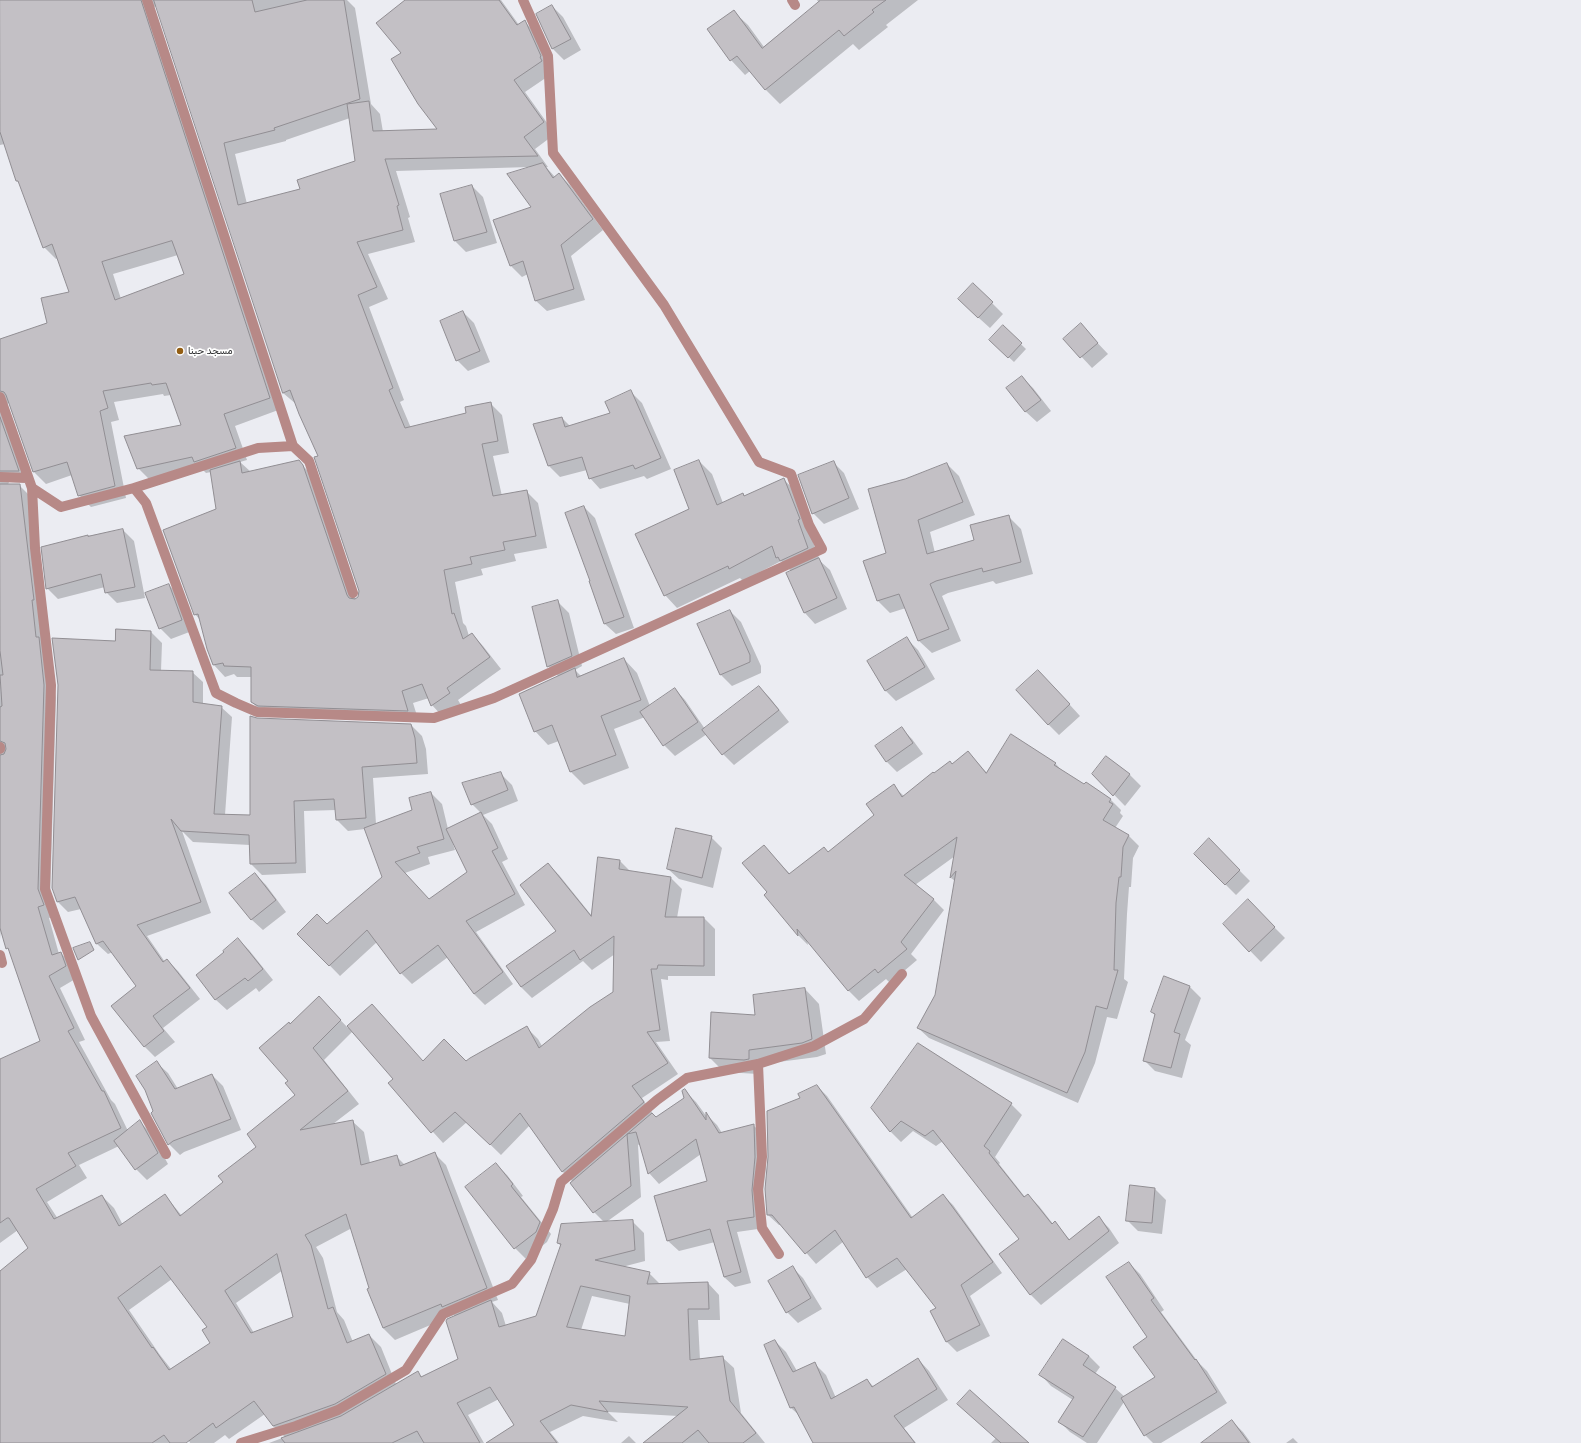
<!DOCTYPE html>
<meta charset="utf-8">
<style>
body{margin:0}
canvas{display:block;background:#ebecf2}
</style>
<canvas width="1581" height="1443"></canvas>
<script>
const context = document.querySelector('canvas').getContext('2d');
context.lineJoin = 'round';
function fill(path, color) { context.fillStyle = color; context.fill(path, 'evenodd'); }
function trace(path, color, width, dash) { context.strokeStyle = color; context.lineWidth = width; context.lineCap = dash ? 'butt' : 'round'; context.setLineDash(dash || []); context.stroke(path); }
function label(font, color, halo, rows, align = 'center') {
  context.font = font + ' "Noto Sans",Vazirmatn,sans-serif'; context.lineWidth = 3.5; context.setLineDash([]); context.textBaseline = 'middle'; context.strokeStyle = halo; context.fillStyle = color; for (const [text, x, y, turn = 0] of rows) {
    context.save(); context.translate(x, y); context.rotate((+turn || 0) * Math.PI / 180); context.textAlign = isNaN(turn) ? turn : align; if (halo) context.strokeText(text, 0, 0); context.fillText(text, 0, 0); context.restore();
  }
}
fill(new Path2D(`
 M0,0H347L355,8L371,104L380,114L383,132L439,130L402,54L407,0H501L519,25L525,22L536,33L553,73L525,92L555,134L535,149L548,167H546L555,177L559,174L570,185L603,230L571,256L585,300L547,311L536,301L528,274L522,277L511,266L495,221L532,207L530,167L396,171L410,217L408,218L415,242L368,254L388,299L369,307L404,400L400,402L411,428L467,413L490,403L502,415L509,453L493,456L502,496L526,491L538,503L547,548L514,554L516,561L481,569L483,575L455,582L463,623L466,626L469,636L472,634L483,646L501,669L458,700L461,705L443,717L432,705L429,698L413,703L419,722L263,714L252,702V677H237L234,674L225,677L214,665L200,620L195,614L217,510L211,472L206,473L202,469L150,480L138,468L182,425L171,395L164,396L163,394L114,402L119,420L111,422L126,498L91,507L79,495L72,475L46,484L34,472L10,402L6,405L30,483L9,482L8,485H19L31,497L56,698L50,901L55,917L49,918L59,954L61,953L72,965L77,978L60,988L85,1040L79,1042L111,1100L115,1104L128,1131L140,1122L151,1133L168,1164L147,1180L136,1169L119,1146L79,1165L87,1178L47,1202L58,1219L102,1196L114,1208L123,1225L165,1195L182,1216L224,1182L258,1147L296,1095L290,1081V1025L330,1009L348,1028L372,1006L423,1062L466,1063L527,1028L538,1039L542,1046L614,992L615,954L592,970L583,961L532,998L521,987L507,967L557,931L548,864L559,875L592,916L598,858L620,861L631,872L671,878L682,889L677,918H704L715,929V976H668V980L661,979L670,1041L656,1042L678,1074L642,1098L656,1118L685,1099V1091L696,1102L707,1117V1115L717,1125L722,1133L754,1126L765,1136L766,1168L762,1201L765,1228L737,1232L751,1283L735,1287L724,1277L715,1242L679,1251L668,1241L708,1182L701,1154L659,1184L649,1173L640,1144L638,1145L641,1197L605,1223L632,1221L644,1233L645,1261L622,1267L649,1273L661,1285L708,1283L719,1295L720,1320H698L700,1360L722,1357L734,1368L741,1413L765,1443H645L678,1416L608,1412L618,1422L583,1416L550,1432L559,1443H488L515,1425L499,1399L468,1415L484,1443H269L285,1437L273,1426L265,1414L229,1439L225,1435L214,1443H190L178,1419L180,1443H0V1272L29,1248L18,1230L0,1243V1060L41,1042L1,928L0,939V340L48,324L70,292L58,258L56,259L44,247L20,183L17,181L5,144L0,145ZM157,6L283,393L296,404L320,457L360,591L359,598L356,600L315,478L299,462L251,472L240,462L247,460L235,426L281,409L154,7ZM350,118L356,161L301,189L247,204L235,154L286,141V140ZM178,255L185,275L121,299L113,274ZM353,1031L394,1079L389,1083L443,1143L467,1122L501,1155L530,1125L545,1145L543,1146L563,1172L573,1182L594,1212L605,1223L558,1243L561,1246L537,1317L506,1326L502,1313L492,1302L498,1300L446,1165L434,1153L405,1165L396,1156L370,1163L364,1132L352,1121L333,1124L359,1104L324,1060ZM352,1228L383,1328L395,1340L454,1315L459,1360L422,1377L418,1373L396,1384L381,1347L369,1335L353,1342L344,1320L337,1312L323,1258L316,1247ZM283,1270L295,1317L254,1333L236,1303ZM172,1279L208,1327L212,1344L171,1369L160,1355L129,1310ZM592,1296L630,1304L626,1337L581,1330Z
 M817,0H918L886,25L888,27L859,50L853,44L780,104L765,89L750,71L745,75L731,60L733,11L748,25L764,47L819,3Z
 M552,6L563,17L581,50L564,60L553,49L538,14Z
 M472,186L483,197L497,243L466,252L455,241L441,195Z
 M992,303L1003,314L990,328L970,310Z
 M463,312L474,323L490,362L468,371L457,360Z
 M1003,327L1026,349L1014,362L990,340Z
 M1091,336L1108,354L1092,368L1065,339Z
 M1022,377L1033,388L1051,411L1037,422L1026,412L1008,388Z
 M631,392L642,403L671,469L647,479L644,476L600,489L590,478L587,470L560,477L549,466L562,418L570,426L611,414Z
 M699,461L712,474L723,503L743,494L745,497L784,480L799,494L810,533L820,561L830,570L847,609L815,624L805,613L791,571L781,561L743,581L740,578L677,608L665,595L690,509Z
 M833,462L844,473L859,509L824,524L813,513Z
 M947,464L959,476L975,515L930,532L935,553L976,541L1009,517L1021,529L1033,574L996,584L993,581L948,593L942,596L961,641L932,653L919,641L906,608L890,613L878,601L865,561L888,554L905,480Z
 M584,507L595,518L634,628L616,634L605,624L590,582L592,581Z
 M123,530L134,541L145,598L117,603L106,592L105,587L58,599L47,588L89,537Z
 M169,585L180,596L192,631L171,639L160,628Z
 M558,602L569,613L582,666L575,670L581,676L624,659L637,673L650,706L675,689L685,700L705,729L759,687L770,698L789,722L734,765L723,754L707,734L675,756L664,745L645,717L614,729L629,768L584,785L571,772L559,741L548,745L535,731L559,677L548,666Z
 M730,611L741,622L761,666V673L732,686L721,675L699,625Z
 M151,632L162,643L161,671L192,672L203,682V705L221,707L232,717L225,815L251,816L257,719L411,725L422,736L426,749L428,774L373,778L376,824L413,811L431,793L442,804L448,829L481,813L472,804L501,774L512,785L518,801L483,815L492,824L508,859L502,862L525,905L476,932L513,984L485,1005L474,994L448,957L412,984L401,973L377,942L340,976L299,934L327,926L383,878L365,829L348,831L337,820L336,810L304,811L306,873L262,875L251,864L250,845L193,842L182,831L211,913L147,936L165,962L167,960L178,971L200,999L163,1028L175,1042L155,1057L144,1046L137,986L113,952L108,954L97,944L81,909L68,912L57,901L116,642ZM452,841L468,872L429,900L405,873L430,864L428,857L455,850Z
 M907,639L918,650L935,679L896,701L885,690Z
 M1049,682L1080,716L1059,735L1048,724Z
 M901,728L912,739L923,754L897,772L887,762Z
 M968,752L987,773L1055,763L1064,773L1084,786L1086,784L1111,800L1121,810L1120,813L1123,816L1115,828L1129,836L1139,846L1133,858L1131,887H1129L1127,914L1124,979L1128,982L1117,1019L1107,1017L1095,1063L1078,1103L929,1038L918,1028L936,995L955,881L951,878L955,856L915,885L934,900L944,910L911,954L917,960L890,983L886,979L859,1001L848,990L807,940L808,945L799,936L766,895L769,893L764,846L790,874L828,853L876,815L893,786L904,796L934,774L952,765Z
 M1106,757L1130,775L1141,786L1125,806L1094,774Z
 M711,837L722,848L713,888L679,879L668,869Z
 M1209,840L1250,881L1236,895L1195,854Z
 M255,874L266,885L286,912L263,930L252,920L231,893Z
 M1248,901L1285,938L1261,962L1224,924Z
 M238,939L249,950L273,980L259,992L256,988L227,1010L216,1000L197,975L226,953Z
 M1165,977L1190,987L1201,998L1185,1040L1191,1045L1182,1078L1155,1071L1144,1060L1155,1015L1152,1012Z
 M805,989L819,1004L826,1054L817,1057L763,1064V1073L758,1074L724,1072L710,1058L757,1016Z
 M157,1063L168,1073L178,1089L212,1075L223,1086L241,1130L184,1152L180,1155L169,1144L152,1113L154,1111Z
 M817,1086L827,1096L913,1218L943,1195L953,1205L1002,1273L970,1296L990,1336L957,1352L946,1341L938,1308L907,1269L877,1288L867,1277L844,1241L816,1264L782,1225H779L768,1215L802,1099Z
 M1011,1104L1022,1115L995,1157L1000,1163L999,1164L1025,1197L1028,1195L1039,1206L1053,1224L1055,1223L1070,1240L1098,1217L1109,1228L1119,1243L1041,1305L1030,1294L1020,1239L943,1141L936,1146L913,1131L901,1142L890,1131L872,1108Z
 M496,1164L507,1175L523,1196L521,1197L551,1234L547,1242L526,1259L515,1248Z
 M1131,1186L1155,1189L1166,1200L1162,1234L1138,1231L1127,1220Z
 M1129,1263L1140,1274L1164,1310L1161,1312L1198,1362L1207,1371L1227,1403L1161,1443H1153L1145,1435L1124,1402L1097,1443H1087L1070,1432L1060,1422L1073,1400L1051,1386L1041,1375L1089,1356L1100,1367L1095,1374L1115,1388L1125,1397L1156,1377L1148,1337Z
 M792,1267L803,1278L822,1309L798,1323L787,1312Z
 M775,1341L786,1352L797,1371L815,1364L826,1375L836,1398L867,1380L874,1387L918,1359L929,1371L948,1400L904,1428L916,1443H814L800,1416L791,1408Z
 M959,1404L1027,1443H991L996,1438Z
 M1232,1421L1243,1432L1251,1443H1215Z
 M629,1436L636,1443H621Z
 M1293,1438L1298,1443H1286Z`), '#0003');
const building = new Path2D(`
 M0,0H141L270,398L224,414L236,448L194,462L192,457L137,469L124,436L181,425L166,383L152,385L151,383L103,391L108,408L100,411L115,486L78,496L67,462L33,472L6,395L4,392L0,391V339L47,323L41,298L69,292L52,244L43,248L18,181H16L0,132ZM172,241L184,274L115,300L102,262Z
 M154,0H252L255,12L307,0H344L360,99L274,128L275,130L224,143L238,205L300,189L297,180L355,161L347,104L369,101L373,131L437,129L418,104L391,59L401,53L376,23L405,0H499L517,25L525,20L541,56L540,57L542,61L514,80L544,122L524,137L538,156L385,159L399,205L397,206L403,230L357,242L377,287L358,295L393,388L389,390L405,428L466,413L465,407L491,402L498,441L482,444L493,496L527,490L536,536L503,542L505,550L470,557L472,564L444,570L452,614L454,613L463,639L472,633L490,657L447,688L450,693L431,706L422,684L402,691L408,711L258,706L251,702V667L224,666L223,663L213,665L207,649L198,614L194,615L163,530L216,509L210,470L240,461L242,473L299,460L303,465L347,595L349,598L355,599L358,597L359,591L314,457L318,456L299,414L290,390L283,393Z
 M821,0H886L872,10L874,12L844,36L839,30L765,90L737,56L730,61L707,29L734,10L762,48Z
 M552,5L571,39L552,49L536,14Z
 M543,163L553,178L559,173L593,219L561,245L574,289L535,301L523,261L510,266L493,220L531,207L507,174Z
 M472,185L487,232L454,241L440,194Z
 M973,283L993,302L978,318L958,299Z
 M463,311L480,351L456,361L440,321Z
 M1081,323L1098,343L1080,358L1063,339Z
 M1003,325L1022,343L1008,358L989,340Z
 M1022,376L1041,400L1025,412L1006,388Z
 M631,390L661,458L635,469L633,465L589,479L582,457L548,466L533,424L562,417L565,427L610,413L605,402Z
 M0,417L19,471H0Z
 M699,460L717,505L743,493L744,496L784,478L800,519L798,520L808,548L780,561L778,557L776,558L772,546L729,569L728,566L664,596L635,534L689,509L674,470Z
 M834,461L849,498L812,514L798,475Z
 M947,463L963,502L918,520L927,554L974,540L970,525L1009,515L1021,562L983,572L982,568L936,581L930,584L949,629L918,641L899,594L877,601L863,561L886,553L868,489L905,479Z
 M0,484H20L34,600H32L36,637H39L44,685L38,889L44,905L38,907L52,955L61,952L66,966L49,976L74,1028L68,1031L102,1091H104L121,1128L68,1153L76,1166L36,1189L54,1219L102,1195L119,1226L165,1194L180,1216L223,1182L218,1176L256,1147L247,1134L295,1095L285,1083L288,1081L259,1048L289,1022L290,1024L319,996L341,1020L313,1048L348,1091L300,1130L353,1120L361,1165L397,1155L400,1166L435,1152L487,1288L442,1307L441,1304L383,1328L367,1289L369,1288L346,1214L305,1235L311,1245L328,1309L333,1307L347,1343L369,1334L386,1374L335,1404L273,1426L254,1401L216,1428L213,1423L186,1443H170L164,1435L152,1443H0V1271L28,1248L9,1218H7L0,1223V1059L40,1041L8,948L6,949L0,928V755L4,754L6,749L5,743L0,741V707L2,706L0,675H3L0,651ZM277,1254L293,1317L251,1333L225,1291ZM161,1266L207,1327L202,1330L210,1343L169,1370L153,1347L152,1348L118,1298Z
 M584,506L624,617L604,624L589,581H590L565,513Z
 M123,529L135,587L105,593L101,574L46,589L41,547L88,535V536Z
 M819,558L837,598L804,613L786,573Z
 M169,584L182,620L159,629L145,593Z
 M558,600L572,656L547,667L532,607Z
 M730,610L750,655V662L720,675L697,624Z
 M116,629L151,631L150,670L193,671V702L222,706L214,814L250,815V716L257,718L411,724L415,738L417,763L362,767L366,818L336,820L334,799L294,801L296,863L250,864L249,835L181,831L171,819L201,902L137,925L163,962L167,959L190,988L153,1016L164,1031L144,1047L111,1006L136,986L103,941L96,944L75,897L57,902L52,888L58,685L52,638L115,641Z
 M907,637L925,667L885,691L867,661Z
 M624,658L641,700L601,716L616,755L570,772L552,725L534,732L519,694L575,668L577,677Z
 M1038,670L1070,704L1048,725L1016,690Z
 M759,686L779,710L722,755L702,730Z
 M675,688L698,722L663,746L640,712Z
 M902,727L913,743L886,762L875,746Z
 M1011,734L1056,763L1054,765L1084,784L1086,782L1111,799L1109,802L1113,804L1103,820L1129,835L1123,847L1121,877H1119L1116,903L1114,970H1118L1107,1009L1096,1006L1085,1052L1067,1093L917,1028L935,995L956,871L950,878L957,837L904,875L934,899L901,942L907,949L878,973L875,969L848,991L797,929L798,936L764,895L767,892L742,863L764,845L789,874L824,847L828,852L874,815L866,804L894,784L902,797L933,772L934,773L950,761L952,764L968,751L986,773Z
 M1106,756L1130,774L1113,796L1092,774Z
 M501,772L508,790L471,805L462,783Z
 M431,792L444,839L417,847L420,853L395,862L429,899L467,872L446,829L481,812L498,848L492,851L515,894L466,921L503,972L474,994L438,945L400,974L367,930L329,966L297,934L317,914L327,924L382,877L364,828L412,810L409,798Z
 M676,828L712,836L702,878L667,869Z
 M1209,838L1240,870L1225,885L1194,854Z
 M598,857L620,860L619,869L671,877L665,917H704V966L658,965L657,969H651L660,1030L647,1032L668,1063L632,1086L644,1102L562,1172L520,1113L490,1145L455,1112L431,1133L388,1083L393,1079L347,1026L372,1004L423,1061L444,1039L466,1061L470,1058L527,1026L539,1048L590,1007L613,992L614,936L580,960L574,950L521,987L506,966L556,931L520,885L548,863L591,916Z
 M255,873L276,900L251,920L229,893Z
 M1248,899L1275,927L1249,952L1223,924Z
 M238,938L263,969L248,981L245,978L215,1000L196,975L224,952L223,951Z
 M90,942L94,950L78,960L73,948Z
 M1164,976L1190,986L1174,1032L1180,1034L1171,1068L1143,1061L1155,1014L1151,1012Z
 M805,988L812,1039L802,1043L749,1050V1059L744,1060L709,1058L711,1012L755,1015L753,995Z
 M918,1043L1012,1103L984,1146L990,1151L989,1153L1024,1197L1028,1194L1052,1224L1055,1221L1069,1240L1099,1216L1109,1231L1030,1295L999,1254L1019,1239L933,1130L925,1136L901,1121L890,1132L871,1108Z
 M157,1061L175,1089L212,1074L231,1119L173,1141L168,1145L151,1113L153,1111L145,1090L136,1076Z
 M817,1085L911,1218L943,1194L993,1262L961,1285L980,1325L946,1342L930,1311L936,1308L897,1258L866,1278L835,1230L805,1254L772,1215H767L765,1189L768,1157L767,1111L800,1098L798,1094Z
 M685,1089L706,1120V1112L719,1133L754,1124L755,1157L752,1190L754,1217L727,1221L741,1272L724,1277L710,1229L667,1241L654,1196L707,1181L696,1139L648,1174L636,1132L627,1134L631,1186L593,1213L570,1183L652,1113L656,1117L684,1098L682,1091Z
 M140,1120L158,1153L135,1170L114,1141Z
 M496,1163L513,1184L511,1186L540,1222L536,1232L514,1249L465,1187Z
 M1130,1185L1155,1188L1152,1223L1126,1221Z
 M633,1220L635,1250L595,1260L650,1272L647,1284L708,1282L709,1309H688L690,1360L723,1356L730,1401L756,1433L743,1443H709L698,1430L682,1443H643L688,1407L599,1401L608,1412L571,1405L540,1421L557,1443H486L514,1425L490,1387L457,1403L480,1443H424L417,1431L392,1443H285L281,1438L341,1416L418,1371L421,1377L458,1359L446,1321L447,1319L491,1300L499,1327L536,1316L561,1244L557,1243L561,1224ZM581,1286L630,1296L625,1336L567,1327Z
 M1129,1262L1154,1298L1151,1300L1195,1360L1196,1359L1217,1392L1144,1436L1121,1398L1155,1377L1133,1347L1147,1337L1106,1277Z
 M793,1266L811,1298L786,1313L768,1281Z
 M1063,1339L1089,1356L1083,1365L1116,1387L1083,1437L1058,1422L1074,1397L1039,1375Z
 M775,1340L793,1372L815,1362L831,1399L867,1379L872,1387L918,1358L937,1389L894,1416L915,1443H813L794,1407L790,1408L764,1345Z
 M970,1390L990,1408L1029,1443H1001L957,1404Z
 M1232,1420L1249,1443H1201Z`);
fill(building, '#c3c0c5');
trace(building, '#918e93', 1);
trace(new Path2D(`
 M147,0L293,446
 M792,0L795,5
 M0,397L32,488L35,548L51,685L45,889L91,1016L166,1154
 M0,477L28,478
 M32,488L61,507L134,488L146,503L216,693L236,703L257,712L434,718L494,698L822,549L809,525L791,474L759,462L664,305L553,153L548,56L523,0
 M134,488L258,448L293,446L309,461L353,593
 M0,747V749
 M0,955L2,963
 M758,1064L762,1157L758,1189L762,1228L779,1254
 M241,1443L296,1426L338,1410L406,1370L443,1314L512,1284L531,1260L553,1209L561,1182L657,1100L687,1078L758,1064L814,1046L864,1019L902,974`), '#b78987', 10);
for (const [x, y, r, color] of [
 [180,351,4,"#935e13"]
]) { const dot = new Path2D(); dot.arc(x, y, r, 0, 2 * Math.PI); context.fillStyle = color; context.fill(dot); trace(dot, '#fff', 1.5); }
label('10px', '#2f3032', '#fff', [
 ["مسجد حبنا",188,351]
], 'left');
</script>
